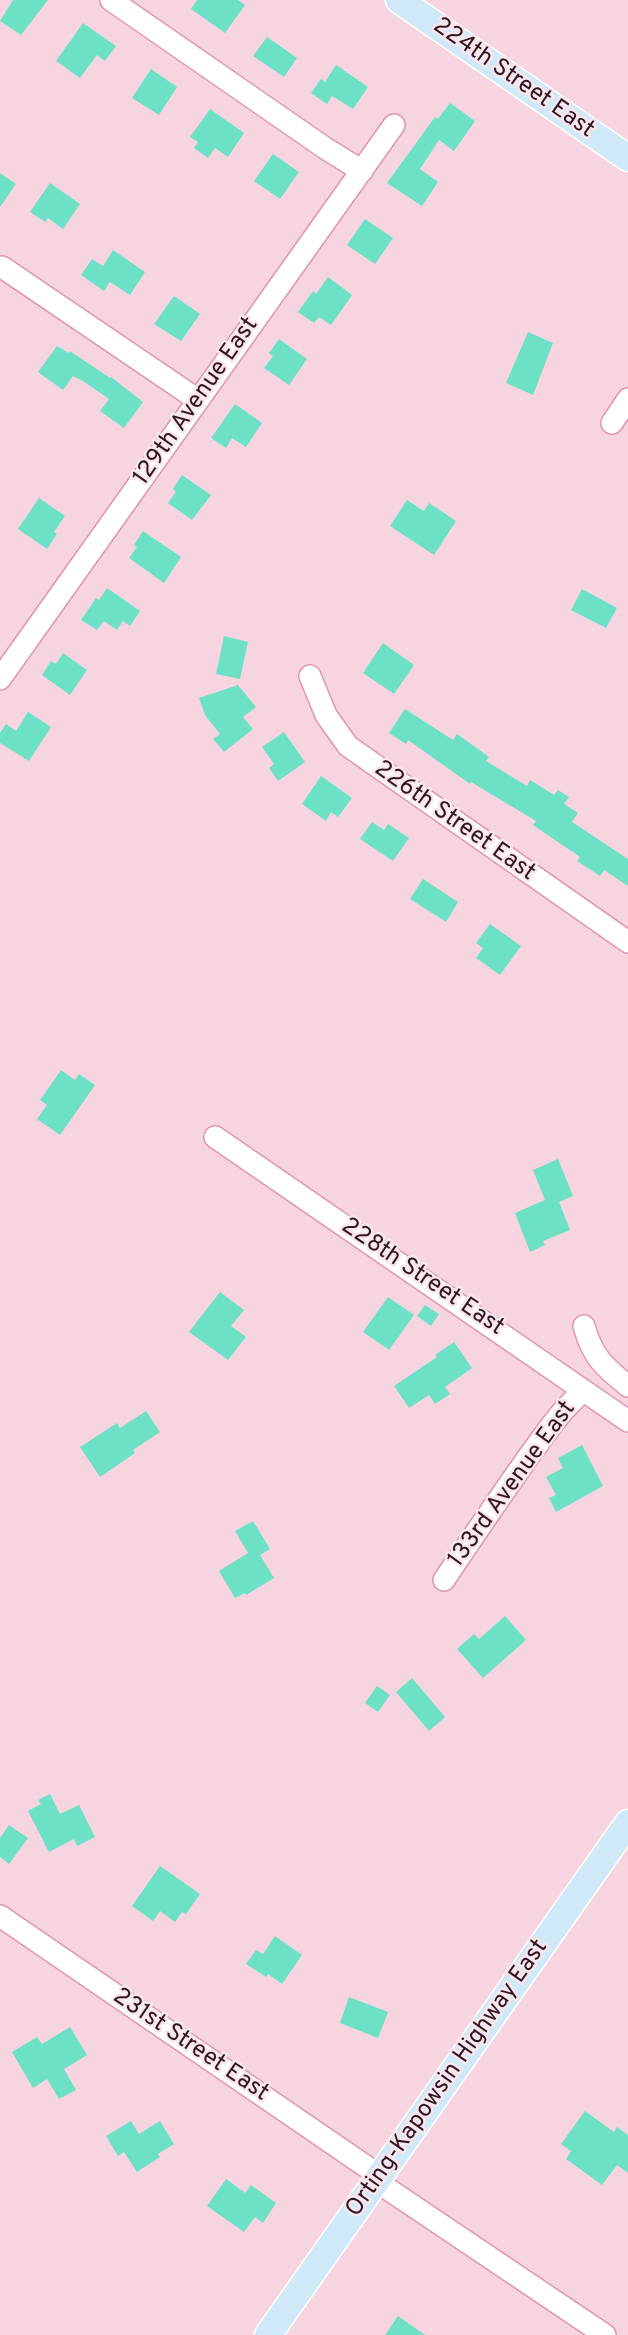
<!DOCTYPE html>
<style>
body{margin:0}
canvas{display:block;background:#f6d5e0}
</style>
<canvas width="628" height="2335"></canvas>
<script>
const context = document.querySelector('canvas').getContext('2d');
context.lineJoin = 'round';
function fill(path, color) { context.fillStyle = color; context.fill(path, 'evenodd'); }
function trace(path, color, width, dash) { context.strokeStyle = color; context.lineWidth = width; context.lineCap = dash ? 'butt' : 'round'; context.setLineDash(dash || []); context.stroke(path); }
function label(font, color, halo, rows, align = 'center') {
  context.font = font + ' Overpass,sans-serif'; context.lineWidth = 5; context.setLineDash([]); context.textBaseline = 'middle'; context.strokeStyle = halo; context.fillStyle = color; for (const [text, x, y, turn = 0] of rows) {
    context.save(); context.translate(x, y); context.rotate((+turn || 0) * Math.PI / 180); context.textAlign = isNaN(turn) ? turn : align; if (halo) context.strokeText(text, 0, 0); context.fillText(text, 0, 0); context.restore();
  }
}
fill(new Path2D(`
 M13,0H48L21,35L0,21Z
 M197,0H238L245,5L225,33L191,9Z
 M83,23L116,46L105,61L97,55L80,78L56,61Z
 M267,37L297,58L284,77L253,56Z
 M336,65L368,87L353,109L332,96L327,104L311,93L321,79L325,82Z
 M151,69L177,87L159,115L132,98Z
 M450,103L475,121L454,151L439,140L420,169L438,182L422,206L387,183L435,117L438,119Z
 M210,109L244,133L228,157L215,148L208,158L194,148L198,142L190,137Z
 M273,154L299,172L280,199L254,181Z
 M0,173L16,184L0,207Z
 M50,183L80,204L63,229L48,218L45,222L30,212Z
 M365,219L393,238L375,264L347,245Z
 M113,250L145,272L130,295L110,282L104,291L81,275L92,259L103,266Z
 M328,277L352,295L331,325L319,317L314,323L298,312L313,291L316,294Z
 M174,296L200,314L181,341L154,324Z
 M528,332L553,343L533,395L506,383Z
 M279,339L307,359L289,385L264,368L273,356L269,353Z
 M57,346L69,353L70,351L110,378L111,377L143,402L124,428L100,411L109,399L83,381L73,376L63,390L38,372Z
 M235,404L262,423L246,447L232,438L226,448L211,438Z
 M182,475L211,495L192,520L168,503L176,492L173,489Z
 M39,498L65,516L54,532L57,534L47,549L18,529Z
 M407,500L424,511L429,503L456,521L434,555L390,526Z
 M143,531L181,557L164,583L129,558L137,547L134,545Z
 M107,588L140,611L130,626L123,621L117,630L104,621L97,630L81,620L96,598L99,600Z
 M582,589L617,608L606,628L571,610Z
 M224,636L248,642L240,679L216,674Z
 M383,643L414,665L394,694L363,673Z
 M63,653L87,670L70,695L42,675L51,661L56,664Z
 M238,685L256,707L243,717L253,729L224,752L213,739L220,734L205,715L199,698Z
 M405,709L453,740L457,734L489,757L486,761L527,786L530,780L554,795L558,790L569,797L564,804L578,813L572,822L628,859V886L604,870L600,876L577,861L580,857L533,825L536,821L471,782L470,784L408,740L406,744L389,733Z
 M28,712L51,727L29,761L0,743V733L6,724L16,731Z
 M284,732L305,762L278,781L269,768L274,764L262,747Z
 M321,776L352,798L338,817L331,812L326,821L302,804Z
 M372,822L384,830L388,824L409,838L393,861L360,839Z
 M423,879L458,902L446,922L410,899Z
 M490,924L521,946L500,975L476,958L483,948L476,943Z
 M61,1070L75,1080L79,1074L95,1085L60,1135L37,1119L47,1105L40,1100Z
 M558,1159L573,1196L559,1202L570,1230L543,1241L545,1245L530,1252L515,1213L545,1200L533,1170Z
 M220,1292L244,1310L231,1326L246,1337L228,1360L189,1332Z
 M388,1297L414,1315L389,1350L363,1332Z
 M425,1305L439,1314L431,1326L417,1316Z
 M454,1342L472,1368L445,1387L450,1394L435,1404L429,1395L409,1408L394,1386L437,1357L435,1355Z
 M146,1411L160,1432L133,1450L135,1453L100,1477L80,1447L117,1423L120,1428Z
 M582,1445L603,1486L556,1512L549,1498L556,1495L546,1477L563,1468L558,1458Z
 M253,1521L270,1549L260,1555L274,1578L246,1595L245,1593L235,1598L219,1571L248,1553L235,1531Z
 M505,1616L526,1640L483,1678L457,1649L474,1634L479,1639Z
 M412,1678L445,1717L429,1731L396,1692Z
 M377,1686L390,1695L378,1712L365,1703Z
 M50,1794L60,1814L79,1805L95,1837L77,1846L74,1839L49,1852L28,1811L41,1804L38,1800Z
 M9,1825L28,1838L9,1864L0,1857V1838Z
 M160,1866L200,1894L186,1914L182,1912L175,1922L160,1911L153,1921L132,1906Z
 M275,1936L302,1955L282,1984L268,1974L266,1977L246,1964L256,1950L263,1954Z
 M349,1997L388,2012L378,2038L340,2023Z
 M70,2027L87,2055L64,2069L76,2090L59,2099L47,2079L33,2088L12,2052L37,2037L42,2044Z
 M585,2111L614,2132L617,2127L628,2135V2173L617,2165L602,2185L566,2159L571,2151L561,2144Z
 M131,2121L139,2134L160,2121L174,2144L158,2154L160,2157L137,2172L124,2152L118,2156L106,2136Z
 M226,2179L245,2193L251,2185L276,2203L263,2223L255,2217L244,2232L207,2206Z
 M398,2316L425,2335H385Z`), '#6de1c4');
const minor = new Path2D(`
 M111,0L325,148L362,171
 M2,267L198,400
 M612,423L628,399
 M310,676L326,715L348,746L628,942
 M0,679L394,125
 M215,1137L628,1421
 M584,1326C592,1356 604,1367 628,1386
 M444,1580C472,1538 500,1497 529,1456C546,1433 562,1408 584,1391
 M0,1916L380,2176
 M376,2181L605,2335`);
const major = new Path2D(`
 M399,0L628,158
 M268,2335L628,1823`);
trace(minor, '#e194b3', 24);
trace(major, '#fff', 29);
trace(minor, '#fff', 21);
trace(major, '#cfe9f8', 26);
label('24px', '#321522', '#f8e7ed', [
 ["224th Street East",513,79,35],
 ["129th Avenue East",197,402,-55],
 ["226th Street East",454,822,35],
 ["228th Street East",422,1278,34],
 ["133rd Avenue East",513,1485,-54],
 ["231st Street East",190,2046,34],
 ["Orting-Kapowsin Highway East",448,2079,-55]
]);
</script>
